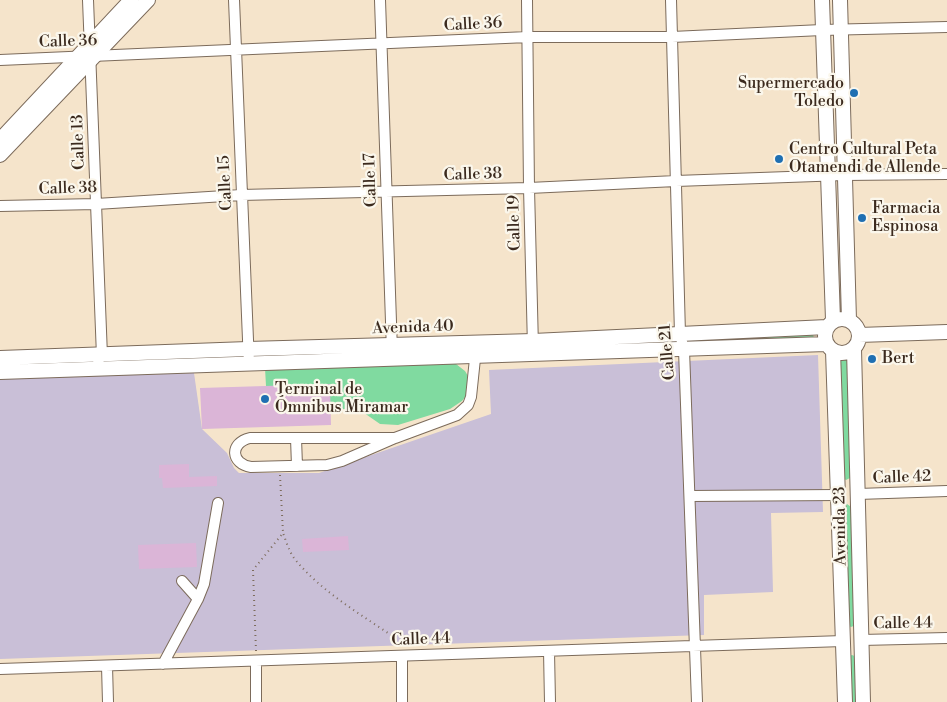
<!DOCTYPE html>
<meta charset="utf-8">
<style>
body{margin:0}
canvas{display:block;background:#f5e4cb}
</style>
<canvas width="947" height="702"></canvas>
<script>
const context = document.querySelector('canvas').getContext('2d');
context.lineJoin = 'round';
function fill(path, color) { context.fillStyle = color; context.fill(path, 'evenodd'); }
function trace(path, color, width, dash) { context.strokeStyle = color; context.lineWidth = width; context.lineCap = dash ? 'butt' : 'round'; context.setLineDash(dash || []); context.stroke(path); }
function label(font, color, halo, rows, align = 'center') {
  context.font = font + ' "Libre Bodoni",serif'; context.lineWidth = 4.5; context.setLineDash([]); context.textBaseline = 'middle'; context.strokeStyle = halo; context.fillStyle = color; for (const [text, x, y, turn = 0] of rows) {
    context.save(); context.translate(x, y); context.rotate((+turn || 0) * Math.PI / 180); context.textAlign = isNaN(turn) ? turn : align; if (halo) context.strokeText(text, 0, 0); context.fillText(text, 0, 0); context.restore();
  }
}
fill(new Path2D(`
 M818,355L823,512L771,513L773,592L704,595V635L0,659V379L194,373L202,429L227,453L234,468L239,473H319L491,414L489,370Z`), '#c9bfd7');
fill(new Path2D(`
 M813,335L814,338L691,342L692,341Z
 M842,357L847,359L849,363L852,477L846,480L842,477L839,358Z
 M451,363L456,364L465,371L468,376L469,386L466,396L462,401L450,409L398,425L380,424L357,408L331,410L266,386L265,368Z
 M847,504L854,509L856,625L851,627L849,626L845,505Z
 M852,655L857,657L860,702H849V656Z`), '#80daa0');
fill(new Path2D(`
 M330,384L331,425L202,429L200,388Z
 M189,464V477L217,476V486L163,488L162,478H159V465Z
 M348,536L349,550L303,552L302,539Z
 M196,543L197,567L139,569L138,545Z`), '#dbb5d7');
const minor = new Path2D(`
 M88,0L102,356L98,360
 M234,0L249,364
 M380,0L392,351
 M527,0L529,188L533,347
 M671,0L680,334L684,350L697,702
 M0,60L528,37H672L822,30L947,27
 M0,206L96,204L241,195L529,188L676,181L844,175L947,174
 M296,438L297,466
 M395,438H250C229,443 231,464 251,467L327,465L342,461L395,438L457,415L468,405L471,397L476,349
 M858,494L947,491
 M690,496L838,495
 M182,581L198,599
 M861,640L947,638
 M549,651L550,702
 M402,656V702
 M163,664L198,599L204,584L218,503
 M107,666L108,702
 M0,669L843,641
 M256,702V661`);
const major = new Path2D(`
 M822,0L833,320
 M840,0L849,320
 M0,140L131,0
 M0,155L148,0
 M825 336a17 17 0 1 1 34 0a17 17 0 1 1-34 0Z
 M859,335L947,332
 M854,349L863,702
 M833,351L845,702
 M0,358L248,349L533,341L827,327
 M0,372L826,344`);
trace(minor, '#7c6b5b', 12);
trace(major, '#7c6b5b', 16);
trace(new Path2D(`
 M280,475L283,533
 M256,651L253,570L283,533C286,541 289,551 294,558C319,590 360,614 394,637L397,645`), '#7c6b5b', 2, [1, 4]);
trace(minor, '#fff', 10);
trace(major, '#fff', 14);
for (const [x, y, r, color] of [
 [854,93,5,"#1f6fb2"],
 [779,159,5,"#1f6fb2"],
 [862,218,5,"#1f6fb2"],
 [872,359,5,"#1f6fb2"],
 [265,399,5,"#1f6fb2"]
]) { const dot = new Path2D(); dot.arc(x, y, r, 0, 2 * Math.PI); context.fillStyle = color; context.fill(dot); trace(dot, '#fbf7ec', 2); }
label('16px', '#3b2a1e', '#fbf7ec', [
 ["Calle 36",473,25,-3],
 ["Calle 36",68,42,-2],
 ["Calle 13",79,142,-92],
 ["Calle 38",473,175,-2],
 ["Calle 17",371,180,-92],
 ["Calle 15",226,183,-93],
 ["Calle 38",68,189,-2],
 ["Calle 19",515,223,-92],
 ["Avenida 40",413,328,-2],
 ["Calle 21",668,352,-95],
 ["Calle 42",902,478,-2],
 ["Avenida 23",841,526,-91],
 ["Calle 44",903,624,-1],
 ["Calle 44",421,640,-2]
]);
label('16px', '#3b2a1e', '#fbf7ec', [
 ["Supermercado",844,84,"right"],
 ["Toledo",844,102,"right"],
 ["Centro Cultural Peta",789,150],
 ["Otamendi de Allende",789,168],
 ["Farmacia",872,209],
 ["Espinosa",872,227],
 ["Bert",882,359],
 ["Terminal de",275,390],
 ["Ómnibus Miramar",275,408]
], 'left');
</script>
